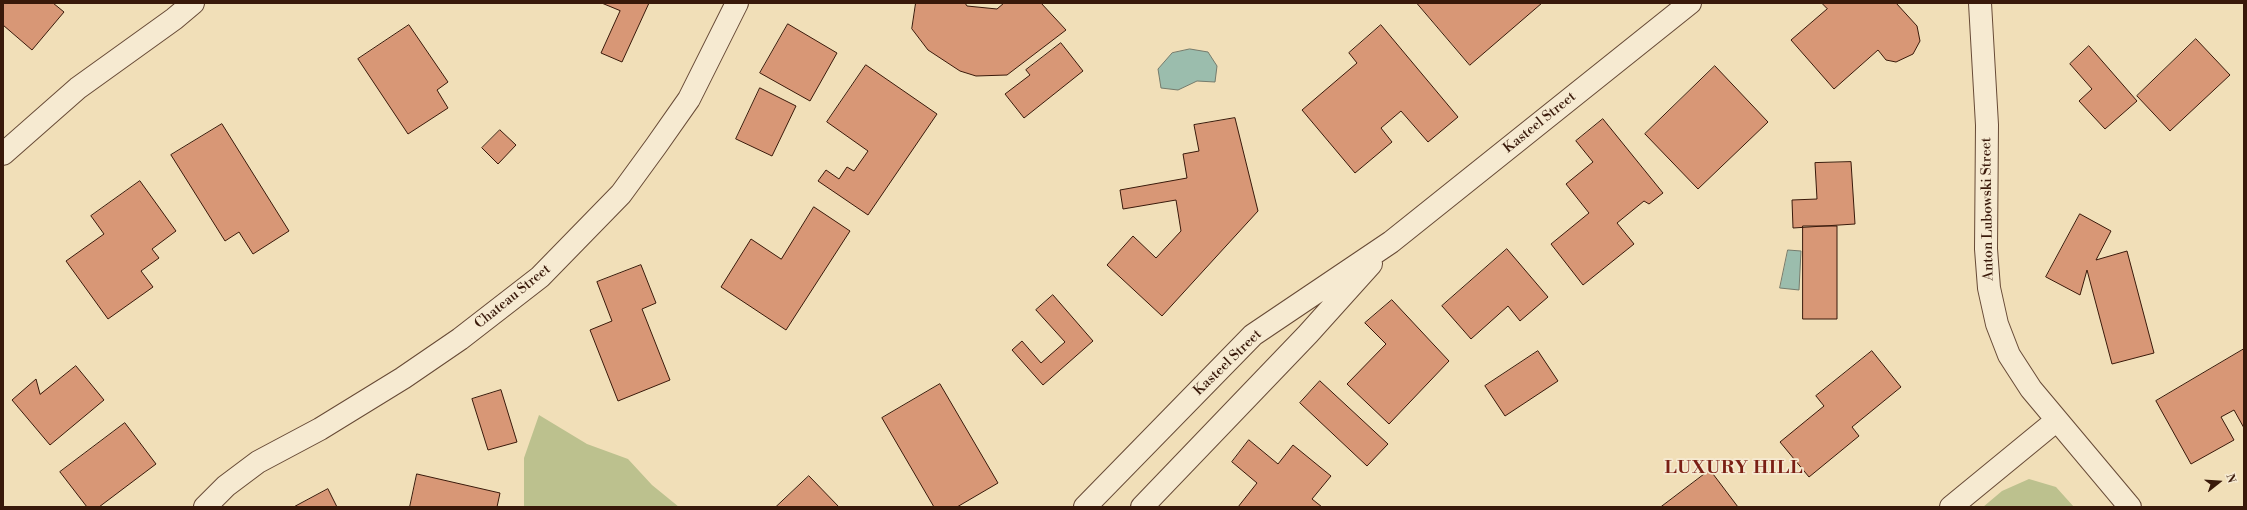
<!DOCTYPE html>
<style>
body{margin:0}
#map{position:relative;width:2247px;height:510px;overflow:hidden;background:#f1dfb8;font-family:"Libre Bodoni",serif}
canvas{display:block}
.frame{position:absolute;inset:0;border:4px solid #39190a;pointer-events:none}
.north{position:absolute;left:2199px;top:462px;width:40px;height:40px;-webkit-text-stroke:3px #f6ead1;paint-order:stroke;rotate:73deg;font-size:11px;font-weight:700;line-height:16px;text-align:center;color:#39190a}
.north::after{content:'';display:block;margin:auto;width:14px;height:18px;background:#39190a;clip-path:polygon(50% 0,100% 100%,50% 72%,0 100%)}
</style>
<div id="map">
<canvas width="2247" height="510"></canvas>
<div class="frame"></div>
<div class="north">N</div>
</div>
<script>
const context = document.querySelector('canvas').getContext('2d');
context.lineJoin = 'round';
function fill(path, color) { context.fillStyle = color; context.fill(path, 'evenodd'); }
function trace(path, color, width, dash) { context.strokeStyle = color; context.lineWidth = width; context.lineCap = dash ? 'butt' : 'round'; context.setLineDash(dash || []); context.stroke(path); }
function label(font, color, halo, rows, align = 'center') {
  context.font = font + ' "Libre Bodoni",serif'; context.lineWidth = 3.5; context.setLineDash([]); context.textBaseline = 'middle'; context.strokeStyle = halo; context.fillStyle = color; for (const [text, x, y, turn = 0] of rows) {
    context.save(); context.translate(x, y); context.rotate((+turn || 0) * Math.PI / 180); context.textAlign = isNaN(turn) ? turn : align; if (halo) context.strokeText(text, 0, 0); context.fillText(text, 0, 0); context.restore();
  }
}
fill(new Path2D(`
 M539,415L587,444L628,459L652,485L679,507H524V458Z
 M2029,479L2056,487L2074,507H1983L2002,491Z`), '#bcc18e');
const water = new Path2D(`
 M1190,49L1208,52L1217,66L1215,82L1197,81L1178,90L1161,88L1158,69L1172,53Z
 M1788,250L1801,251L1799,290L1780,288Z`);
fill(water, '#9bbdad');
trace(water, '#747b6c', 1);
const building = new Path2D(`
 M3,3H53L64,12L32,50L3,25Z
 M602,3H649L622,62L601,53L620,11Z
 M916,3H965L967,6L997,9L1004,3H1041L1066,30L1007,75L976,76L960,71L928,50L912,29Z
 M1417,3H1542L1470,65Z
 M1822,3H1896L1917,26L1920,41L1913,54L1896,62L1886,60L1878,50L1834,89L1791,40L1827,9Z
 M788,24L837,53L810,101L760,73Z
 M409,25L448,82L437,90L448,108L408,134L358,59Z
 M1381,25L1458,117L1428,142L1401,111L1381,128L1392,142L1355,173L1302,110L1357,63L1349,53Z
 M2196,39L2230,75L2170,131L2137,96Z
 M1061,43L1083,71L1024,118L1005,94L1030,75L1026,70Z
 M2089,46L2137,101L2105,129L2079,101L2092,89L2070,64Z
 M866,65L937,114L868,215L818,181L826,170L839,179L847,167L854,171L868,151L827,122Z
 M1715,66L1768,122L1698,189L1645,134Z
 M760,88L796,106L772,156L736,139Z
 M1235,118L1258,211L1162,316L1107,265L1133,236L1156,258L1181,231L1176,200L1123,209L1120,190L1187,178L1183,154L1199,151L1194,125Z
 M1603,119L1663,193L1649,204L1644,201L1617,223L1634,244L1583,285L1551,244L1589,213L1566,184L1593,162L1576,141Z
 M222,124L289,231L253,254L239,232L225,241L171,155Z
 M500,130L516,145L498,164L482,148Z
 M1851,162L1855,224L1793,228L1792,200L1817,199L1815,163Z
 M140,181L176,231L152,249L159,258L141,271L153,287L108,319L66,261L104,234L91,216Z
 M814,207L850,231L786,330L721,287L751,239L781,259Z
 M2080,214L2111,231L2096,260L2127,251L2154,353L2112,364L2087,270L2080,295L2046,277Z
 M1803,226H1837V319H1803Z
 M1507,249L1548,297L1520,321L1508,306L1471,339L1442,306Z
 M641,265L656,303L642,309L670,380L618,401L590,330L612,321L597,282Z
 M1053,295L1093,341L1043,385L1012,350L1022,341L1041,363L1065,342L1036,310Z
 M1392,300L1449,361L1389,424L1347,384L1386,344L1365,323Z
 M2244,349V428L2234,410L2221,417L2234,440L2191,464L2156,401Z
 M1538,351L1558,381L1505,416L1485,386Z
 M1872,351L1901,387L1852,427L1859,436L1809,477L1780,442L1824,406L1816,396Z
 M76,366L104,400L50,445L12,400L36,379L40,394Z
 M1320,381L1388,444L1367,466L1300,403Z
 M940,384L998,483L957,507H934L882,418Z
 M501,390L517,442L488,450L472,399Z
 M125,423L156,464L99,507H87L60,472Z
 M1249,440L1278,464L1293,445L1331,476L1312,499L1322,507H1238L1257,483L1232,462Z
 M1710,470L1738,507H1661Z
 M417,474L500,493L497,507H410Z
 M809,476L839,507H776Z
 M328,489L337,507H294Z`);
fill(building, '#d89776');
trace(building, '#39190a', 1);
const street = new Path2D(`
 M1980,3L1987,125L1986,249L1989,288L1997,324L2009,355L2031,389L2130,507
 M3,154L78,88L174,19L193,3
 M205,507L226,486L258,462L320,429L403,378L460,339L540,277L621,194L656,146L689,99L737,3
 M1085,507L1253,335L1391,242L1690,3
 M1142,507L1308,334L1371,264
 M1951,507L2057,420`);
trace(street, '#674a36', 24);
trace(street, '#f6ead1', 22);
label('14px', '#39190a', '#f6ead1', [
 ["Kasteel Street",1540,123,-39],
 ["Anton Lubowski Street",1988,209,-91],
 ["Chateau Street",513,297,-39],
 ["Kasteel Street",1228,363,-44]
]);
context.letterSpacing = '1px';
label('bold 18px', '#7a1f14', '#f6ead1', [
 ["LUXURY HILL",1734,469]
]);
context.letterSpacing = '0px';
</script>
